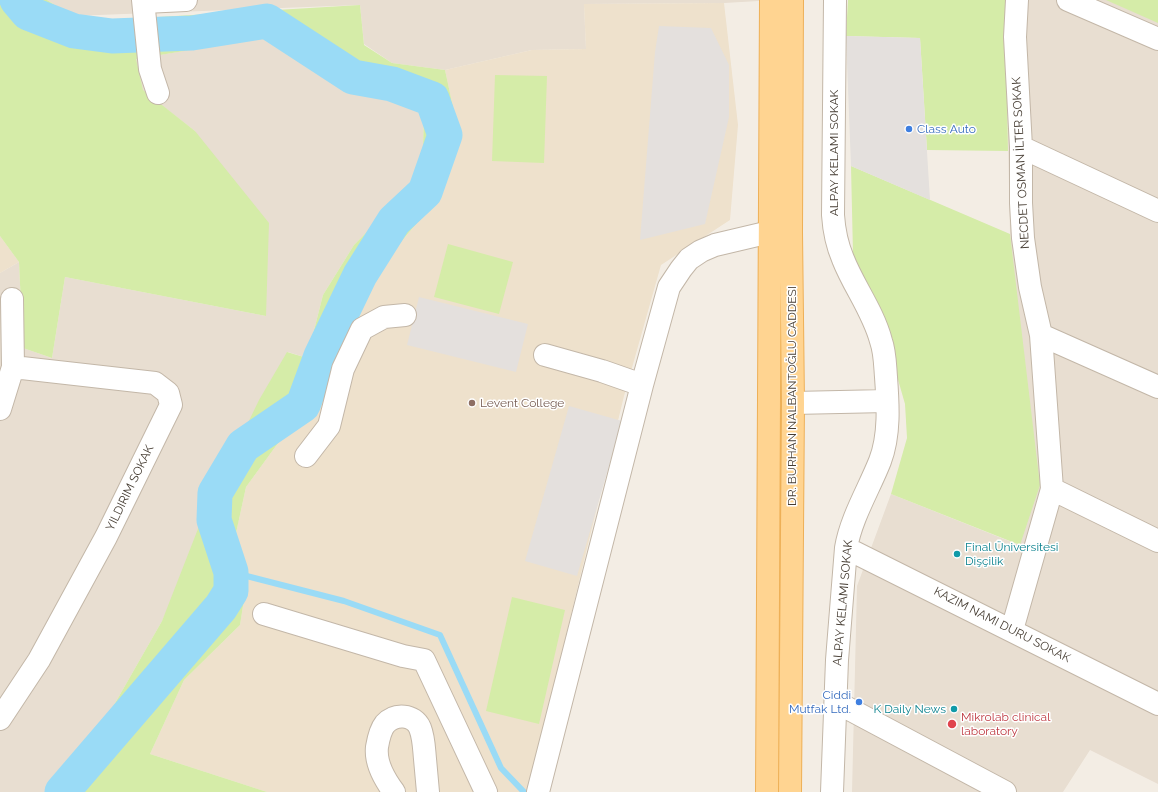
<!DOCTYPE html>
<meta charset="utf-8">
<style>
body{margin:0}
canvas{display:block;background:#f3ede4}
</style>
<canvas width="1158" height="792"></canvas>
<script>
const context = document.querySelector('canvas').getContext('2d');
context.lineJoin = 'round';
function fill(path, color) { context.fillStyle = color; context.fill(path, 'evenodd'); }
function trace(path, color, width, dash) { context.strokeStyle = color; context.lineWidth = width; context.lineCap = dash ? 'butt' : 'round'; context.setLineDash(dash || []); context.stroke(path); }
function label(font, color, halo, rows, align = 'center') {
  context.font = font + ' Raleway,sans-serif'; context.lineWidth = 3; context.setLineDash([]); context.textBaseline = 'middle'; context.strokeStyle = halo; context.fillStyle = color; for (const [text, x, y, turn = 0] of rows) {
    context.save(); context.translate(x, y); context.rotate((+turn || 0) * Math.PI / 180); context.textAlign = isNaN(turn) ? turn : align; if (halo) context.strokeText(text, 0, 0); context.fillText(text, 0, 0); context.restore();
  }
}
fill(new Path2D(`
 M47,0H759V1L724,3L584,4L586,49L532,50L445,70L392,63L364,44L360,5L72,16Z
 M1005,0H1158V784L1090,750L1063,792H852L857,586L891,494L1019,545L1010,234Z
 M262,38L299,52L348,89L409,96L424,114L423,147L409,189L354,245L323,295L307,358L288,352L162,621L114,705L49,792H0V273L19,262L23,348L52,358L65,277L266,316L195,131L142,90L135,59Z`), '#e8ded1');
fill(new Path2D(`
 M724,3L738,125L730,220L661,265L624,396L528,792H267L150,754L184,680L240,625L245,593L233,547L246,487L281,439L319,410L347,324L358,309L373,275L438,198L456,121L445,70L532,50L586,49L584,4Z
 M0,236L19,262L0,273Z`), '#eee1cc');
fill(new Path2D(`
 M0,0H47L72,16L108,20L360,5L364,45L392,63L445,70L456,121L438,198L373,275L358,309L347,324L319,410L281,439L246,487L233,547L245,593L240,625L184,680L150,754L267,792H49L114,705L162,621L203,516L259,400L287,352L307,358L323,295L354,245L409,189L423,147L424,114L408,96L348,89L299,52L262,38L136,59L143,90L195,131L269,223L266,316L65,277L52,358L23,348L19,262L0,236Z
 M848,0H1005L1008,151L927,150L920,38L846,36Z
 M1106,0H1158V23Z
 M495,75L547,76L544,163L492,161Z
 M851,166L1010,234L1040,485L1020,545L891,494L907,438L905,404L876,303L853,254Z
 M448,244L513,262L499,314L434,297Z
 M512,597L565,610L539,724L486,711Z`), '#d5eca8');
fill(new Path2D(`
 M659,26L711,28L729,65V117L705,224L640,240L655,52Z
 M846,36L920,38L930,200L851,166Z
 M419,297L528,324L516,372L407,345Z
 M569,406L622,421L577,576L525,561Z`), '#e4e0dd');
trace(new Path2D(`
 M231,572L344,601L440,635L501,768L524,792`), '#9adbf6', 6);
trace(new Path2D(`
 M17,0L28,13L74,31L112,36L192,33L267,21L353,77L392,84L432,99L445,135L425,192L394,221L360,275L321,356L303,405L243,446L215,493L214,520L231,572V591L221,607L62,792`), '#9adbf6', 35);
const minor = new Path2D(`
 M143,0L150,69L158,93
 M1068,0L1158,39
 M144,2L186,0
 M1021,147L1158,211
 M1041,335L1158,387
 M545,355L602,371L642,385
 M793,403L887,401
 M0,409L13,367L12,299
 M306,456L329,426L343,369L362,329L384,317L405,315
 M1052,489L1158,541
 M846,548L1158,704
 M264,614L403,656L424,660L486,792
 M1012,630L1052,489L1041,335L1030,287L1023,238L1021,203V147L1015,37L1017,0
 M836,702L1005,792
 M0,719L39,660L106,537L171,405L168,393L155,383L13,367
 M394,792C385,780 375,764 377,747C378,741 381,729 385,724C395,713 414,714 420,728C424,738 424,749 425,759C426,770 427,781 428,792
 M538,792L642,385L669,287L681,269L689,259L701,251L715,245L770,232
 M832,792L837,660L846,548C851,518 869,489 880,461C890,435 888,404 886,377C885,365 885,352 881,341C873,311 854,287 843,259C837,245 834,230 833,215L835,0`);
const major = new Path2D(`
 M767,792L771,0
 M790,792L793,403L791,232L792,0`);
trace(minor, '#c3b7a8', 24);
trace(major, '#eeb057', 24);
trace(minor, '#fff', 22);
trace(major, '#ffd491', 22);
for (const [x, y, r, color] of [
 [909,129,4,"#3f7fe0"],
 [472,403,4,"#8d6e63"],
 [957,554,4,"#0f9aa8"],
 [859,702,4,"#3f7fe0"],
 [954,709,4,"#0f9aa8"],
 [952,724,5,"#e0444e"]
]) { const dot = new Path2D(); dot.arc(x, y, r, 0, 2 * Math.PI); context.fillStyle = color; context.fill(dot); trace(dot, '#fff', 1.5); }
label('12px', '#366cbe', '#fff', [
 ["Class Auto",917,129],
 ["Ciddi",851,695,"right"],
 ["Mutfak Ltd.",851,709,"right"]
], 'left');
label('12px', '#463d33', '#fff', [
 ["ALPAY KELAMI SOKAK",834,153,-90],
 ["NECDET OSMAN İLTER SOKAK",1021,163,-93],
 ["DR. BURHAN NALBANTOĞLU CADDESI",792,396,-90],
 ["YILDIRIM SOKAK",130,488,-64],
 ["ALPAY KELAMI SOKAK",843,603,-85],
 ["KAZIM NAMI DURU SOKAK",1002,625,27]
]);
label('12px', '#785e54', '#fff', [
 ["Levent College",480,403]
], 'left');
label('12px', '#0d838f', '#fff', [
 ["Final Üniversitesi",965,547],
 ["Dişçilik",965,561],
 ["K Daily News",946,709,"right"]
], 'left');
label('12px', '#be3a42', '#fff', [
 ["Mikrolab clinical",961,717],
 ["laboratory",961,731]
], 'left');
</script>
